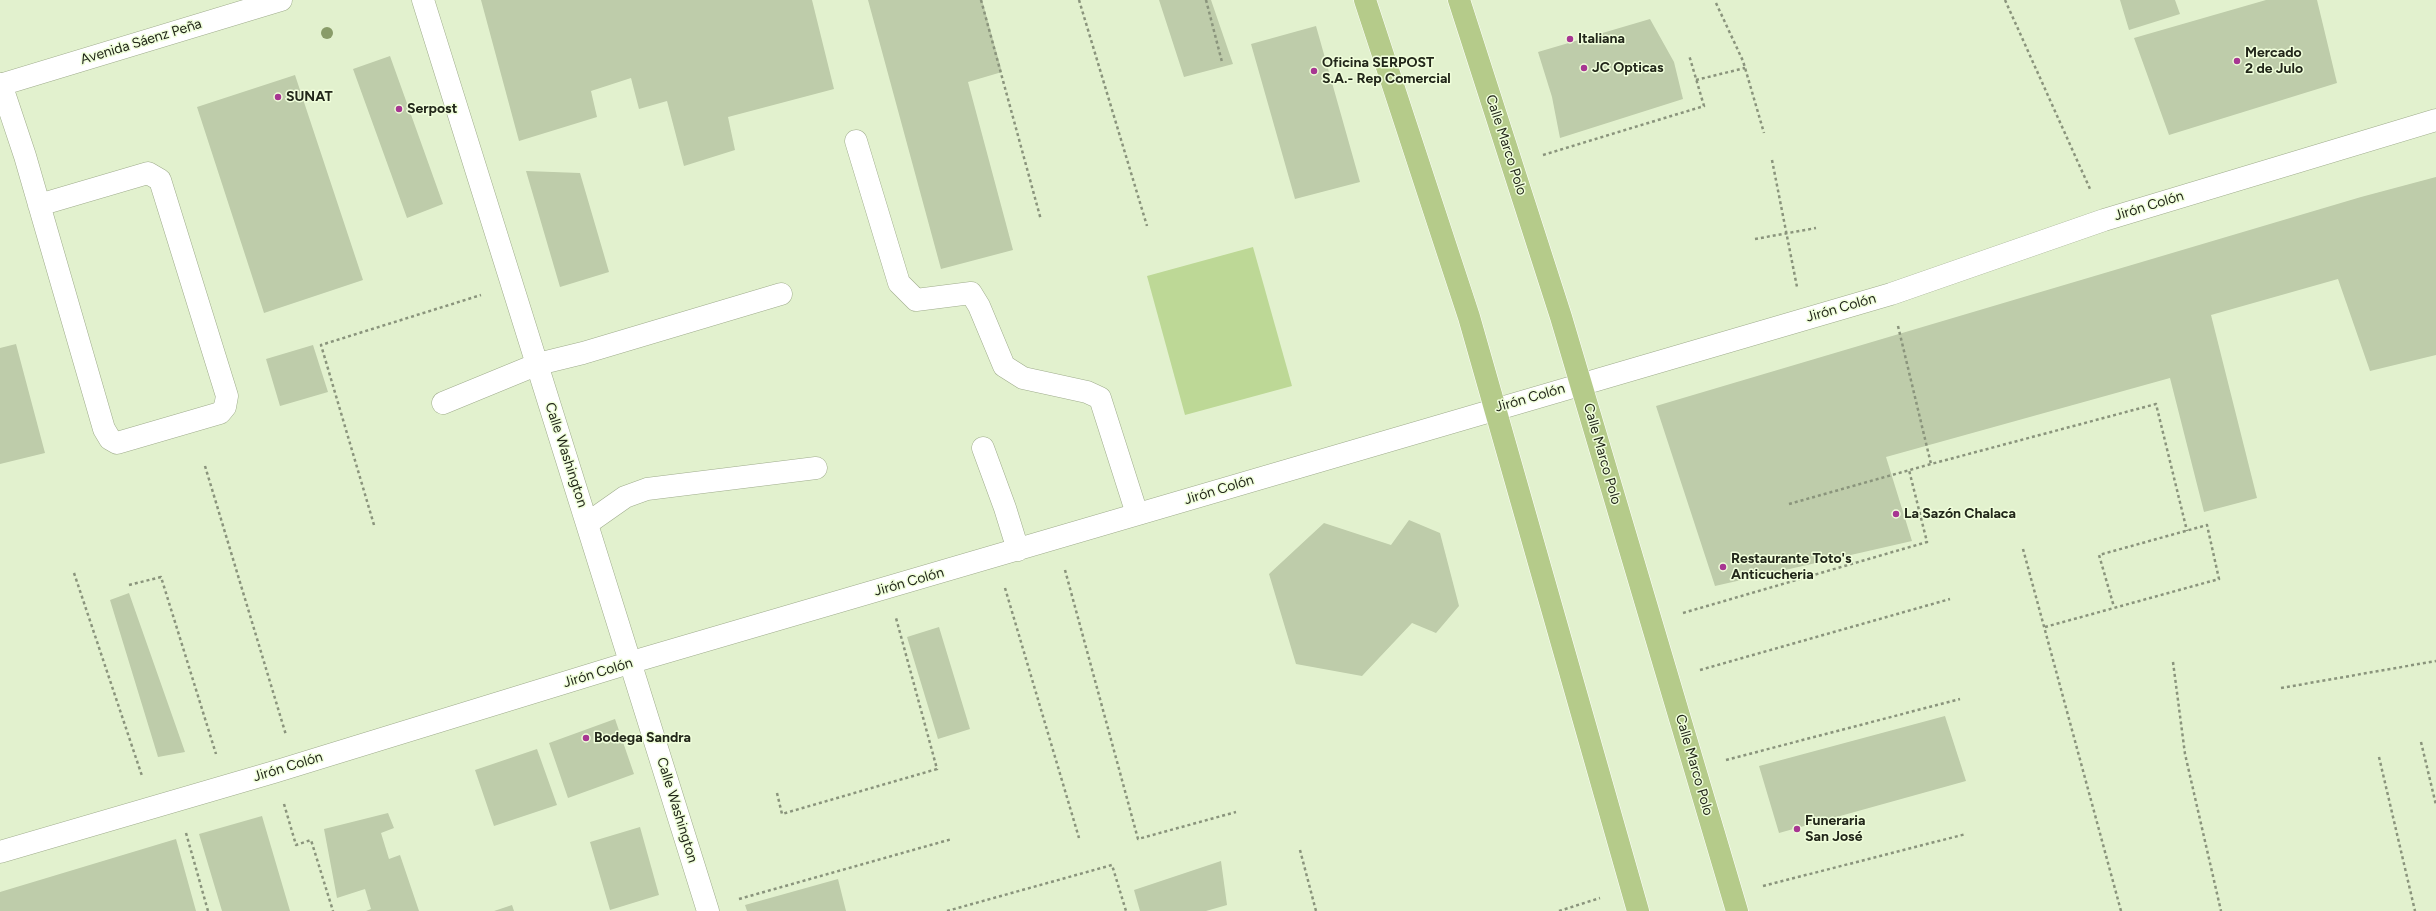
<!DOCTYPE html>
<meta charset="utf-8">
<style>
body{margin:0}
canvas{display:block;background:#e2f1ce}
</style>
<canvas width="2436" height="911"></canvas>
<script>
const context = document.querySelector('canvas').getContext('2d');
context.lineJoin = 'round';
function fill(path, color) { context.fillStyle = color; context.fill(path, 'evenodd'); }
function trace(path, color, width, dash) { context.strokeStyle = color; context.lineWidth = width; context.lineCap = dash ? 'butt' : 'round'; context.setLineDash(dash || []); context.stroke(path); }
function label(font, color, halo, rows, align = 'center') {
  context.font = font + ' Figtree,sans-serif'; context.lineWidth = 3; context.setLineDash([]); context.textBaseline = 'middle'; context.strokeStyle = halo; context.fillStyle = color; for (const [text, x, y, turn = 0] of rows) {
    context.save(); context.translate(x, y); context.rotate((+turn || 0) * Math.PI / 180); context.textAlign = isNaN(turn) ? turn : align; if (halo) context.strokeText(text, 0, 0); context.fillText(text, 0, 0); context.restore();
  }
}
fill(new Path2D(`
 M1253,247L1292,386L1185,415L1147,276Z`), '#bdd896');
fill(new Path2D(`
 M481,0H812L834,89L728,117L735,150L684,166L667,101L639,109L631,78L591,91L597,117L519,141Z
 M868,0H982L1002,72L968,82L1013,250L941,269Z
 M1159,0H1211L1233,64L1184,77Z
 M2120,0H2175L2180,14L2129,30Z
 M2266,0H2317L2337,83L2169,135L2134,38Z
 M1650,19L1674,62L1683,99L1560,138L1552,97L1538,52Z
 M1316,26L1360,182L1295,199L1251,44Z
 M390,56L443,204L407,218L353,69Z
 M295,75L363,280L264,313L197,107Z
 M526,171L580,173L609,272L560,287Z
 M2436,177V355L2370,371L2338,279L2211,315L2257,498L2204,512L2170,378L1886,457L1912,541L1715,586L1656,406L2361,197Z
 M16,344L45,453L0,464V348Z
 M313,345L328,392L280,406L266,359Z
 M1409,520L1440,533L1459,606L1436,633L1412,623L1362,676L1296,664L1269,574L1324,523L1391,545Z
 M129,593L185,752L158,757L110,600Z
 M939,627L970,729L938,739L907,637Z
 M1945,716L1966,781L1779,833L1759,766Z
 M615,719L634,774L568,798L549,743Z
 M537,749L557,805L494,826L475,770Z
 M388,813L394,828L381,833L389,859L400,855L419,911H366L371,909L365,889L337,898L324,829Z
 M262,816L290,911H222L199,834Z
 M640,827L659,895L610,910L590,842Z
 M176,839L196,911H0V892Z
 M1221,861L1227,905L1206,911H1140L1134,890Z
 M838,879L846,911H747L745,905Z
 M512,905L514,911H494Z`), '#beccaa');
const minor = new Path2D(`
 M423,0L708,911
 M1,84L25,156L104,429L110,439L117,443L220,413L225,407L227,396L160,180L148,173L39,205
 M0,85L281,0
 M856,141L899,283L916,300L971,293L979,306L1004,366L1023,378L1087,392L1100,398L1137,514
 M443,403L538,364L583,353L781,294
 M983,448L1005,508L1018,550
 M588,523L625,497L647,489L816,468
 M0,852L274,772L632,662L1891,294L2104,220L2436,120`);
const major = new Path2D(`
 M1365,0L1469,317L1638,911
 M1459,0L1561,317L1737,911`);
trace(minor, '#9fac8c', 23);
trace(major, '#fff', 23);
trace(new Path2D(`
 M981,0L1041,220
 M1079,0L1147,226
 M1206,0L1222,62
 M2005,0L2090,189
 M1716,3L1743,61L1764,133
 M1696,80L1745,68
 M1543,155L1704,106L1689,55
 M1772,160L1797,287
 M1755,239L1816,228
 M1898,326L1931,464
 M205,466L286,735
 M1789,504L1931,464L2156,404L2187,531
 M374,525L321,345L481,295
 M2023,549L2121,911
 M1065,570L1138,839L1236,812
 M74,573L142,776
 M129,585L161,577L216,754
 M1005,588L1079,838
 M1683,613L1927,542L1909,470
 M2045,627L2219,579L2207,525L2099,555L2114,607
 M2173,662L2185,754L2221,911
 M1700,670L1950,599
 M2281,688L2436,661
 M2421,742L2436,805
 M2379,757L2415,911
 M1726,760L1960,699
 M777,793L782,814L937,769L896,618
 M284,804L296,845L311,840L333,911
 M186,833L208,911
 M1300,850L1316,911
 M1763,886L1966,834
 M739,899L952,839
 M947,911L1112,865L1126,911
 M1559,911L1600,898`), '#8a947c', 2.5, [3, 3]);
trace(minor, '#fff', 22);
trace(major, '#b5cb8a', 22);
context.fillStyle = '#899c69';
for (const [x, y] of [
 [327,33]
]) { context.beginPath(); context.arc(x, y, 6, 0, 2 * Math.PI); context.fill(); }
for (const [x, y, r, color] of [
 [1570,39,4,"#a73692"],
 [2237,61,4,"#a73692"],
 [1584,68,4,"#a73692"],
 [1314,71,4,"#a73692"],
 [278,97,4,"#a73692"],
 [399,109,4,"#a73692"],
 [1896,514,4,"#a73692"],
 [1723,567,4,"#a73692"],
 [586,738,4,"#a73692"],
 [1797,829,4,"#a73692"]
]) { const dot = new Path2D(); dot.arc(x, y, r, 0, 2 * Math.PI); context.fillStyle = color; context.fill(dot); trace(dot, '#f0fedb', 1.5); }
label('bold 14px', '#22271a', '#f0fedb', [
 ["Italiana",1578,39],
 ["Mercado",2245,53],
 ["2 de Julo",2245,69],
 ["Oficina SERPOST",1322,63],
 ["S.A.- Rep Comercial",1322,79],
 ["JC Opticas",1592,68],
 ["SUNAT",286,97],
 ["Serpost",407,109],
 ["La Sazón Chalaca",1904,514],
 ["Restaurante Toto's",1731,559],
 ["Anticucheria",1731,575],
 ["Bodega Sandra",594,738],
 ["Funeraria",1805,821],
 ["San José",1805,837]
], 'left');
label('14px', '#22271a', '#f0fedb', [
 ["Avenida Sáenz Peña",141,42,-17],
 ["Calle Marco Polo",1506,145,72],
 ["Jirón Colón",2149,206,-17],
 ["Jirón Colón",1841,308,-16],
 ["Jirón Colón",1530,398,-16],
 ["Calle Marco Polo",1602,454,74],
 ["Calle Washington",566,455,72],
 ["Jirón Colón",1219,490,-17],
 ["Jirón Colón",909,582,-16],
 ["Jirón Colón",598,673,-17],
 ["Calle Marco Polo",1694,765,74],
 ["Jirón Colón",288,767,-17],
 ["Calle Washington",677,810,73]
]);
</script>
